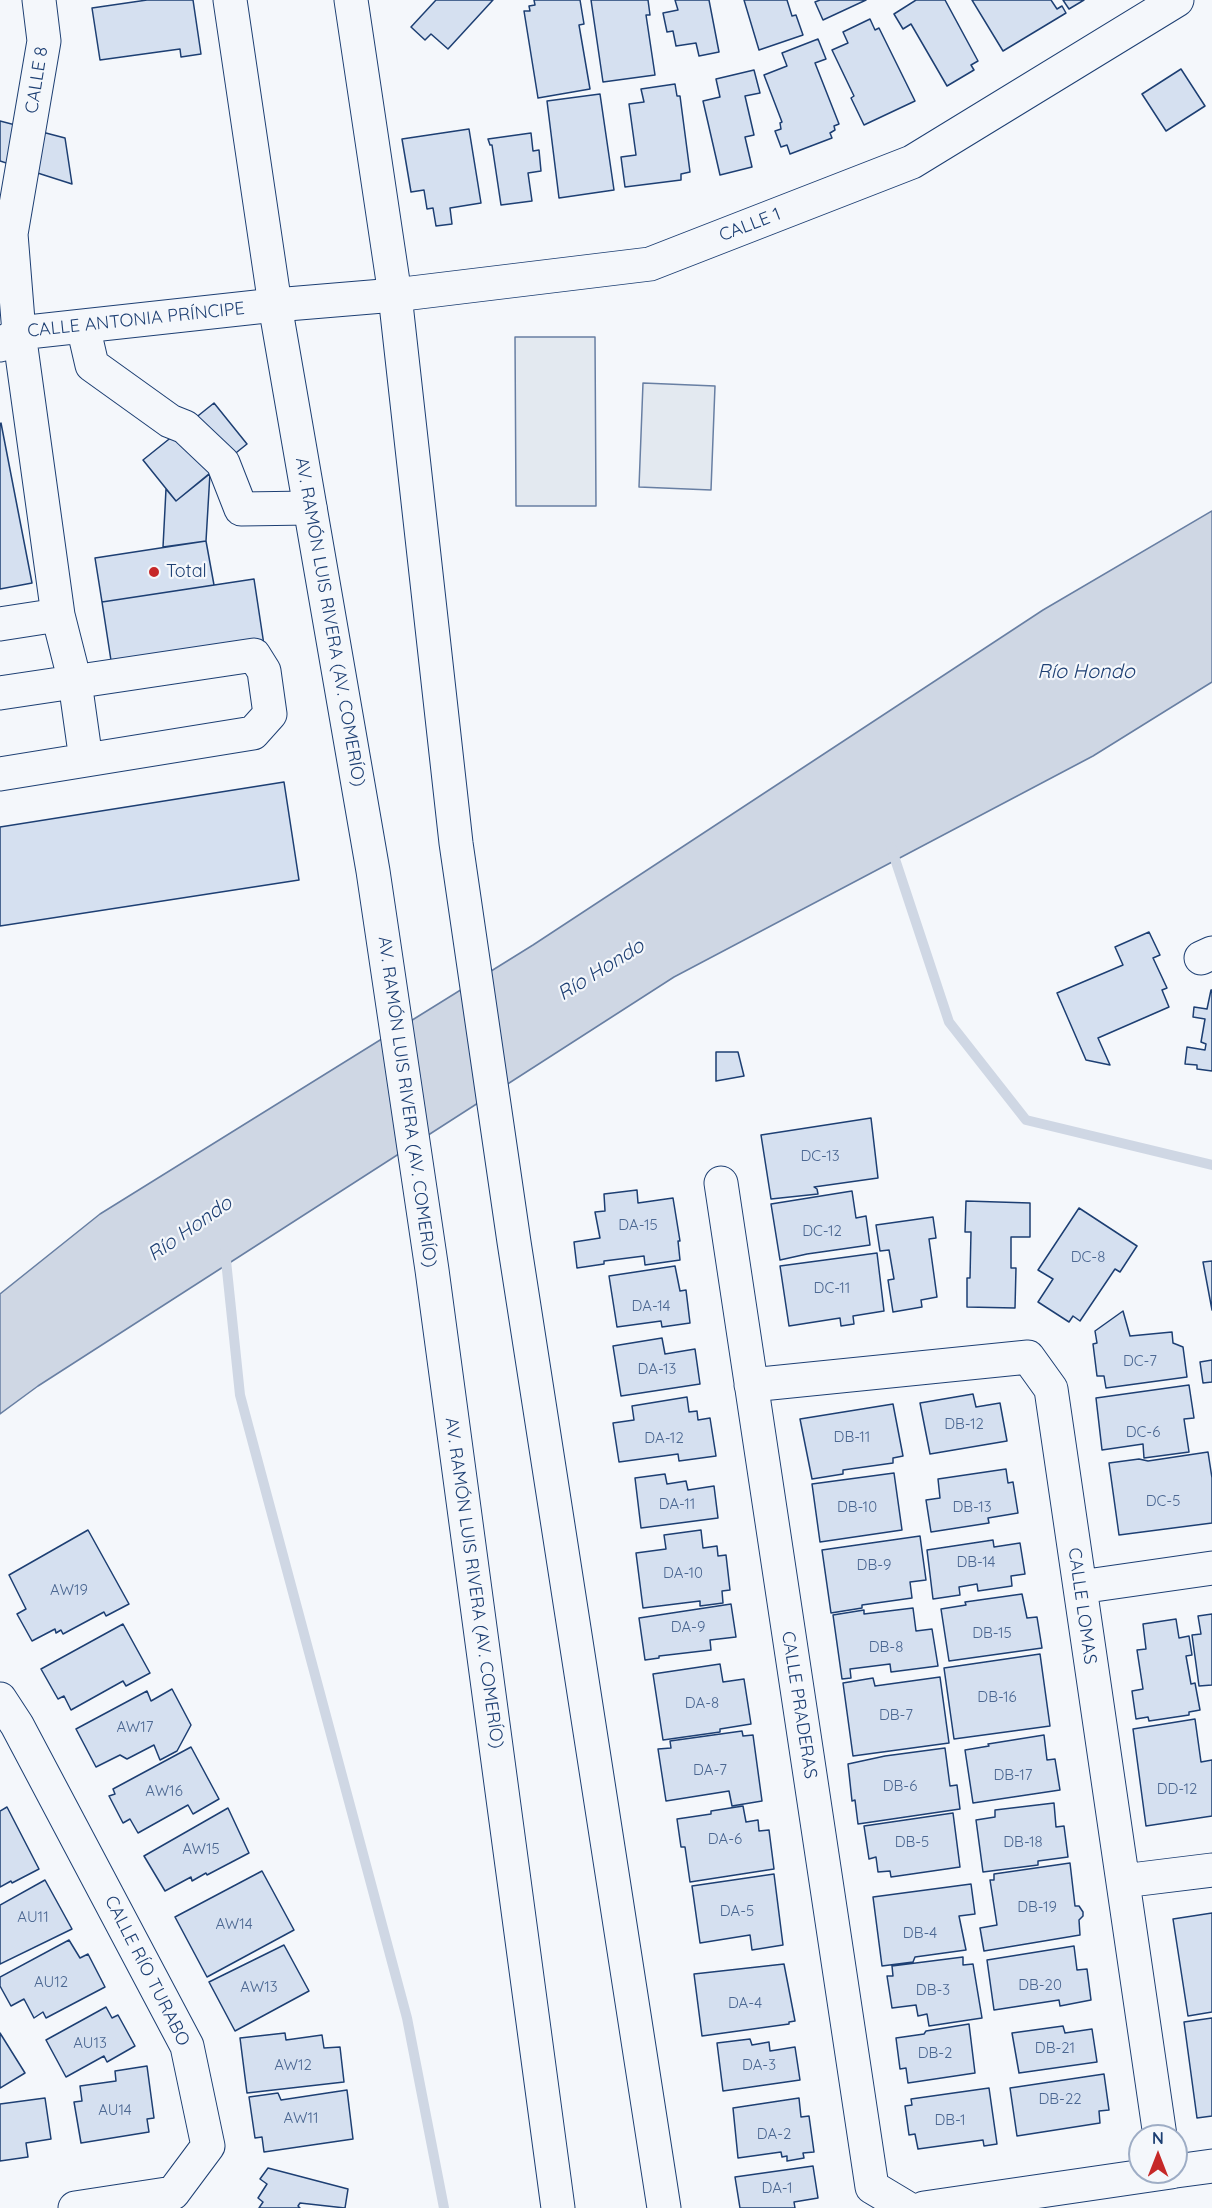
<!DOCTYPE html>
<meta charset="utf-8">
<style>
body{margin:0}
#map{position:relative;width:1212px;height:2208px;overflow:hidden;background:#f4f7fb;font-family:Quicksand,sans-serif}
canvas{display:block}
.north{position:absolute;left:1128px;top:2124px;width:60px;height:60px;box-sizing:border-box;background:#f4f7fb;border:2px solid #9eadc5;border-radius:50%;rotate:0deg;font-size:16px;font-weight:700;line-height:24px;text-align:center;color:#1d3f73}
.north::after{content:'';display:block;margin:auto;width:21px;height:27px;background:#c62828;clip-path:polygon(50% 0,100% 100%,50% 72%,0 100%)}
</style>
<div id="map">
<canvas width="1212" height="2208"></canvas>
<div class="north">N</div>
</div>
<script>
const context = document.querySelector('canvas').getContext('2d');
context.lineJoin = 'round';
function fill(path, color) { context.fillStyle = color; context.fill(path, 'evenodd'); }
function trace(path, color, width, dash) { context.strokeStyle = color; context.lineWidth = width; context.lineCap = dash ? 'butt' : 'round'; context.setLineDash(dash || []); context.stroke(path); }
function label(font, color, halo, rows, align = 'center') {
  context.font = font + ' Quicksand,sans-serif'; context.lineWidth = 4.5; context.setLineDash([]); context.textBaseline = 'middle'; context.strokeStyle = halo; context.fillStyle = color; for (const [text, x, y, turn = 0] of rows) {
    context.save(); context.translate(x, y); context.rotate((+turn || 0) * Math.PI / 180); context.textAlign = isNaN(turn) ? turn : align; if (halo) context.strokeText(text, 0, 0); context.fillText(text, 0, 0); context.restore();
  }
}
const green = new Path2D(`
 M515,337H595L596,506H516Z
 M643,383L715,386L711,490L639,487Z`);
fill(green, '#e3e9f0');
trace(green, '#687fa3', 1.5);
const water = new Path2D(`
 M1212,511V682L1093,756L674,977L38,1386L0,1414V1294L100,1214L533,945L1043,610Z`);
fill(water, '#cfd7e4');
trace(water, '#687fa3', 1.5);
trace(new Path2D(`
 M891,847L949,1022L1026,1120L1212,1165
 M225,1251L240,1395L407,2018L444,2208`), '#cfd7e4', 10);
const building = new Path2D(`
 M147,0H193L201,54L181,57L180,49L100,60L92,8Z
 M436,0H493L448,49L431,34L425,40L411,27Z
 M534,0H580L584,24L579,25L590,89L538,98L524,11H530L529,6L535,5Z
 M591,0H648L650,15H646L655,75L603,82Z
 M675,0H709L719,52L699,56L696,43L676,46L673,31L667,32L663,13L678,10Z
 M744,0H787L792,16L796,15L803,35L759,50Z
 M820,0H866L823,20L815,2Z
 M916,0H945L978,61L971,65L974,70L947,86L911,24L903,29L894,14Z
 M972,0H1051L1057,9L1062,6L1066,13L1003,51Z
 M1063,0H1084L1069,9Z
 M870,19L875,30L879,28L915,101L864,125L851,98L854,96L832,50L848,43L843,32Z
 M818,39L826,59L815,63L839,124L834,126L835,130L830,133L832,138L790,154L787,145L781,147L775,131L781,129L780,123L782,122L764,75L787,66L782,53Z
 M1181,69L1205,106L1166,131L1142,94Z
 M754,70L760,93L745,96L754,135L745,137L752,167L720,175L703,101L720,97L716,79Z
 M675,84L677,96H680L690,172L681,174V180L625,187L621,157L636,155L629,104L644,102L641,89Z
 M600,94L614,190L559,198L547,101Z
 M0,121L65,138L72,184L0,161Z
 M469,129L481,203L450,208L452,224L436,226L433,208L427,209L424,190L411,192L402,139Z
 M531,133L533,151L539,150L541,171L528,173L532,201L501,205L492,145H490L488,139Z
 M214,403L247,444L176,501L143,460Z
 M1,423L32,583L0,589V424Z
 M210,473L206,541L163,547L166,489L176,501Z
 M206,541L214,585L102,602L95,558Z
 M254,579L264,645L112,667L102,602Z
 M284,782L299,880L0,926V827Z
 M1149,932L1160,955L1153,958L1167,988L1162,990L1169,1007L1098,1038L1110,1065L1086,1060L1057,993L1123,965L1115,947Z
 M1211,990H1212V1071L1197,1069V1065L1185,1064L1187,1047L1205,1050L1206,1044L1201,1042L1205,1019L1193,1017L1194,1007L1207,1009Z
 M716,1052H738L744,1076L716,1081Z
 M871,1118L878,1178L814,1187L817,1189L818,1194L771,1199L761,1135Z
 M637,1190L638,1203L673,1198L680,1241H678L680,1260L645,1265L644,1256L604,1261V1264L577,1268L574,1242L600,1238L595,1212L605,1211L604,1194Z
 M852,1191L856,1218L866,1216L870,1245L807,1254L780,1260L771,1204Z
 M966,1201L1030,1203V1237H1011V1268H1016L1015,1308L967,1307V1278H970L971,1232H965Z
 M1079,1208L1137,1246L1120,1272L1115,1269L1080,1321L1073,1316L1069,1322L1038,1302L1053,1279L1038,1270Z
 M933,1217L936,1238L929,1239L937,1297L921,1300L922,1307L893,1312L888,1280L894,1279L889,1250L880,1251L876,1225Z
 M877,1253L884,1311L853,1316L854,1324L841,1326L840,1318L789,1326L780,1266Z
 M1212,1261V1310L1203,1262Z
 M675,1266L680,1291L686,1290L690,1323L662,1327L661,1321L617,1327L609,1276Z
 M1123,1311L1130,1336L1172,1332L1173,1343L1183,1347L1187,1377L1106,1388L1104,1376H1097L1093,1344L1097,1343L1095,1331Z
 M662,1338L665,1354L695,1349L700,1384L621,1396L613,1346Z
 M1212,1360V1382L1203,1383L1200,1362Z
 M1189,1385L1194,1418L1184,1419L1189,1452L1144,1458L1143,1444L1102,1450L1096,1398Z
 M973,1394L976,1407L1000,1403L1007,1441L930,1454L920,1403Z
 M687,1397L689,1412L697,1411L698,1420L710,1418L716,1456L679,1461L678,1454L619,1462L613,1423L634,1420L632,1406Z
 M893,1404L903,1456L893,1458V1463L843,1470V1474L812,1479L800,1419Z
 M1208,1452L1212,1478V1523L1119,1535L1109,1463L1139,1459L1148,1461Z
 M1006,1469L1008,1483L1013,1482L1018,1513L988,1518L989,1523L931,1532L926,1500L940,1498L938,1479Z
 M894,1473L902,1530L820,1542L812,1484Z
 M665,1474L667,1484L686,1481L688,1490L714,1486L718,1518L641,1528L635,1478Z
 M88,1530L129,1604L106,1616L104,1612L63,1634L61,1630L56,1633L55,1629L32,1641L17,1614L26,1609L9,1575Z
 M701,1530L703,1548L717,1546L718,1556L726,1555L730,1590L722,1591L723,1603L700,1606V1601L643,1608L636,1553L666,1549L664,1535Z
 M920,1536L926,1580L910,1582L912,1598L862,1605V1608L831,1613L822,1550Z
 M993,1540L994,1547L1020,1543L1025,1574L1011,1576L1012,1586L978,1591L977,1584L959,1587L960,1595L933,1599L927,1550Z
 M1022,1594L1027,1618L1037,1617L1042,1648L949,1661L941,1609L966,1605L965,1602Z
 M731,1604L736,1637L710,1640L711,1650L659,1656V1658L645,1660L639,1618Z
 M913,1608L916,1631L932,1629L938,1666L891,1672L890,1664L850,1669L851,1678L842,1679L833,1615L864,1610V1614Z
 M1212,1614V1685L1199,1686L1192,1635L1201,1634L1198,1616Z
 M1176,1619L1179,1638L1189,1636L1192,1655L1186,1656L1191,1684L1195,1683L1200,1710L1189,1712V1715L1149,1721L1148,1717L1136,1719L1132,1691L1143,1689L1137,1650L1146,1649L1143,1624Z
 M123,1624L150,1673L126,1686L123,1681L71,1710L64,1696L58,1699L41,1669Z
 M1040,1654L1050,1726L954,1739L944,1668Z
 M720,1664L723,1682L744,1679L751,1724L720,1729V1732L663,1740L653,1674Z
 M940,1677L949,1743L853,1756L843,1683L873,1678L875,1686Z
 M172,1689L191,1725L177,1751L160,1760L154,1745L127,1759L120,1755L96,1767L76,1729L147,1691L151,1701Z
 M1195,1719L1201,1762L1212,1760V1816L1146,1826L1133,1729Z
 M742,1731L743,1736L753,1735L762,1801L732,1806L729,1791L666,1801L658,1749L671,1748L670,1741Z
 M1044,1735L1047,1760L1055,1759L1060,1790L973,1803L965,1750L989,1746L988,1744Z
 M191,1747L219,1799L193,1814L188,1805L138,1833L130,1819L123,1823L109,1796L115,1794L113,1789Z
 M945,1748L950,1786L957,1785L960,1809L858,1824L855,1800L852,1801L848,1764L885,1756Z
 M1054,1803L1056,1827L1064,1826L1068,1857L1038,1861V1865L983,1872L976,1820L995,1817V1810Z
 M743,1806L746,1822L758,1820L759,1831L769,1830L774,1869L690,1882L685,1847H681L677,1819L711,1814V1811Z
 M7,1807L39,1869L12,1883L11,1881L0,1887V1811Z
 M228,1808L249,1853L207,1875L206,1873L192,1881L191,1877L165,1891L144,1856Z
 M953,1813L960,1867L891,1877L890,1871L878,1872L876,1857L869,1859L864,1826Z
 M1070,1863L1075,1906H1079L1083,1912V1916L1079,1920L1080,1935L984,1951L980,1928L997,1925L990,1880H994V1874Z
 M262,1871L294,1930L207,1977L175,1917Z
 M774,1874L783,1945L752,1950L750,1935L700,1943L692,1886Z
 M45,1880L72,1929L0,1964V1905Z
 M971,1884L975,1914L959,1916L966,1950L915,1957L913,1962L882,1966L873,1897Z
 M1212,1913V2012L1188,2016L1173,1919Z
 M69,1940L80,1958L88,1954L105,1987L46,2018L43,2012L34,2018L24,1999L11,2006L0,1986V1977Z
 M284,1945L309,1991L235,2031L209,1982Z
 M1074,1946L1077,1970L1087,1969L1091,2000L1060,2006L1059,2000L994,2010L987,1960Z
 M963,1957V1965L973,1964L982,2018L929,2026L927,2014L918,2016L916,2005L892,2008L887,1976H893L892,1966Z
 M784,1964L795,2021L789,2022V2024L702,2036L694,1974Z
 M106,2007L112,2018L118,2015L135,2046L107,2062L104,2056L66,2077L46,2040Z
 M1212,2018V2116L1197,2118L1184,2022Z
 M969,2024L975,2073L908,2083L906,2068L900,2069L896,2038L924,2034L926,2031Z
 M1063,2026L1065,2033L1092,2029L1097,2062L1019,2073L1012,2033Z
 M0,2033L25,2073L0,2088Z
 M285,2033L286,2040L322,2035L324,2048L340,2047L344,2082L247,2093L240,2038Z
 M750,2039L752,2045L769,2042L770,2051L795,2047L800,2080L723,2091L717,2043Z
 M147,2066L154,2118L147,2119L149,2132L81,2143L74,2102L82,2101L80,2086L116,2081L115,2071Z
 M1104,2074L1109,2110L1099,2111L1100,2123L1017,2136L1010,2088Z
 M989,2088L997,2144L984,2146L983,2140L918,2149L915,2134L909,2135L905,2106L912,2105L911,2099Z
 M347,2090L353,2139L264,2152L262,2137L255,2138L249,2097L278,2093L281,2100Z
 M45,2098L51,2139L26,2143L28,2157L0,2161V2104Z
 M799,2098L801,2117L809,2116L814,2152L803,2153L804,2158L787,2161V2156L782,2157L781,2152L738,2158L733,2108Z
 M813,2166L818,2198L794,2202L795,2208H740L735,2177Z
 M268,2168L348,2189L345,2208L300,2203L298,2206L300,2208H259L263,2202L258,2198L267,2184L260,2179Z`);
fill(building, '#d5e0f0');
trace(building, '#1d3f73', 1.5);
const minor = new Path2D(`
 M39,0L44,41L11,234L19,333L58,615L75,682L86,760
 M83,326L92,365L170,421L185,427L223,463L241,509L310,508
 M0,345L19,333L275,305L395,295L650,264L912,162L1177,0
 M0,624L58,615
 M0,693L254,655L264,671L270,714L253,733L0,774
 M1201,958L1212,953
 M721,1183L872,2187L907,2208
 M751,1385L1028,1357L1051,1389L1160,2136
 M1080,1587L1212,1568
 M0,1699L17,1725L187,2046L208,2146L173,2193L75,2208
 M1123,1881L1212,1870
 M1176,2171L1212,2166
 M924,2208L1171,2172`);
const major = new Path2D(`
 M230,0L275,305L373,871L432,1270L558,2208
 M351,0L395,295L456,843L514,1242L664,2208`);
trace(minor, '#1d3f73', 35);
trace(major, '#1d3f73', 35);
trace(minor, '#f4f7fb', 33);
trace(major, '#f4f7fb', 33);
for (const [x, y, r, color] of [
 [154,572,6,"#c62828"]
]) { const dot = new Path2D(); dot.arc(x, y, r, 0, 2 * Math.PI); context.fillStyle = color; context.fill(dot); trace(dot, '#f4f7fb', 2); }
label('15px', '#4b6792', null, [
 ["DC-13",820,1156],
 ["DA-15",638,1225],
 ["DC-12",822,1231],
 ["DC-8",1088,1257],
 ["DC-11",832,1288],
 ["DA-14",651,1306],
 ["DC-7",1140,1361],
 ["DA-13",657,1369],
 ["DB-12",964,1424],
 ["DC-6",1143,1432],
 ["DB-11",852,1437],
 ["DA-12",664,1438],
 ["DC-5",1163,1501],
 ["DA-11",677,1504],
 ["DB-10",857,1507],
 ["DB-13",972,1507],
 ["DB-14",976,1562],
 ["DB-9",874,1565],
 ["DA-10",683,1573],
 ["AW19",69,1590],
 ["DA-9",688,1627],
 ["DB-15",992,1633],
 ["DB-8",886,1647],
 ["DB-16",997,1697],
 ["DA-8",702,1703],
 ["DB-7",896,1715],
 ["AW17",135,1727],
 ["DA-7",710,1770],
 ["DB-17",1013,1775],
 ["DB-6",900,1786],
 ["DD-12",1177,1789],
 ["AW16",164,1791],
 ["DA-6",725,1839],
 ["DB-5",912,1842],
 ["DB-18",1023,1842],
 ["AW15",201,1849],
 ["DB-19",1037,1907],
 ["DA-5",737,1911],
 ["AU11",33,1917],
 ["AW14",234,1924],
 ["DB-4",920,1933],
 ["AU12",51,1982],
 ["DB-20",1040,1985],
 ["AW13",259,1987],
 ["DB-3",933,1990],
 ["DA-4",745,2003],
 ["AU13",90,2043],
 ["DB-21",1055,2048],
 ["DB-2",935,2053],
 ["AW12",293,2065],
 ["DA-3",759,2065],
 ["DB-22",1060,2099],
 ["AU14",115,2110],
 ["AW11",301,2118],
 ["DB-1",950,2120],
 ["DA-2",774,2134],
 ["DA-1",777,2188]
]);
label('18px', '#1d3f73', '#f4f7fb', [
 ["CALLE 8",37,80,-81],
 ["CALLE 1",750,225,-21],
 ["CALLE ANTONIA PRÍNCIPE",136,320,-6],
 ["AV. RAMÓN LUIS RIVERA (AV. COMERÍO)",330,622,80],
 ["AV. RAMÓN LUIS RIVERA (AV. COMERÍO)",407,1102,82],
 ["AV. RAMÓN LUIS RIVERA (AV. COMERÍO)",474,1583,82],
 ["CALLE LOMAS",1082,1606,82],
 ["CALLE PRADERAS",799,1705,81],
 ["CALLE RÍO TURABO",147,1971,63]
]);
label('18px', '#1d3f73', '#f4f7fb', [
 ["Total",166,572]
], 'left');
label('italic 20px', '#1d3f73', '#f4f7fb', [
 ["Río Hondo",1086,672],
 ["Río Hondo",601,970,-32],
 ["Río Hondo",190,1229,-35]
]);
</script>
